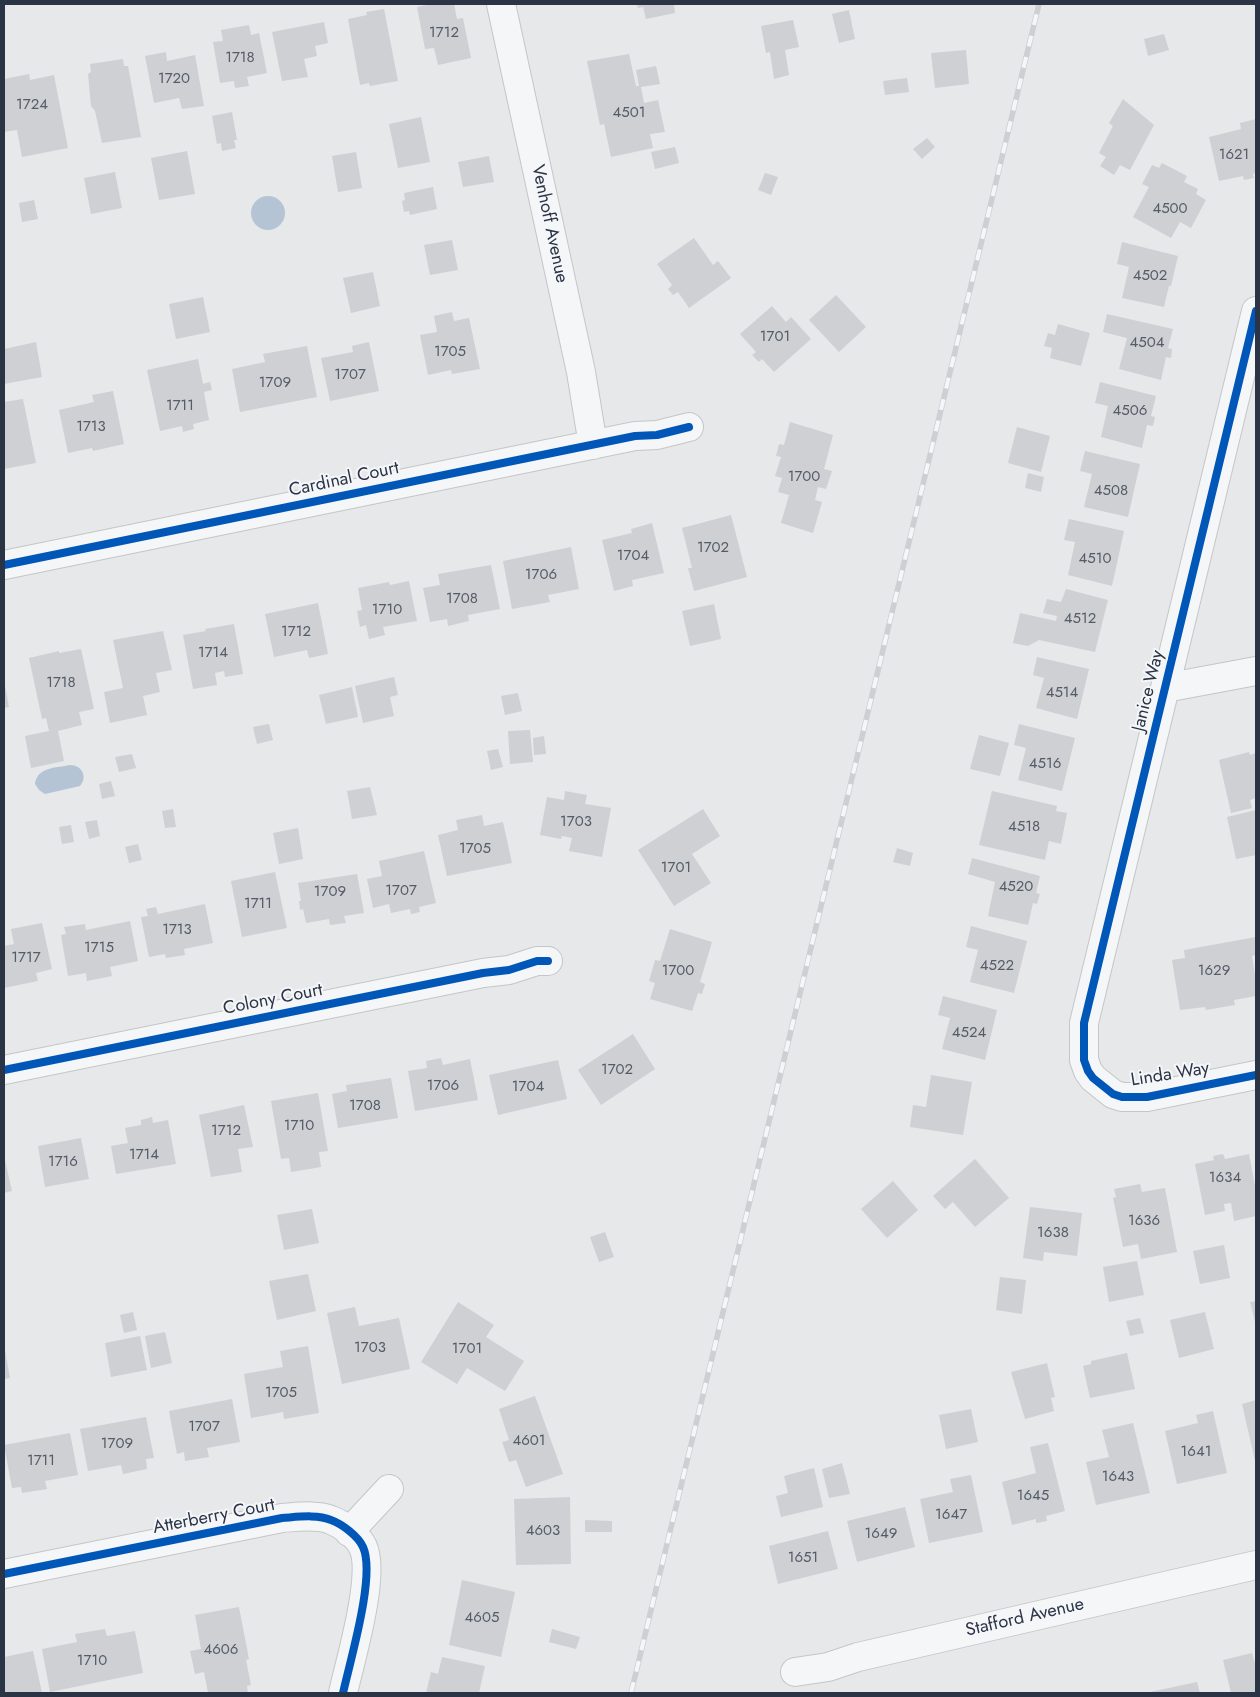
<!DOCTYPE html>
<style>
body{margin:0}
#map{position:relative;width:1260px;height:1697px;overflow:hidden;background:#e6e8ea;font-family:Jost,sans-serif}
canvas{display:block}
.frame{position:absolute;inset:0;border:5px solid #2b3445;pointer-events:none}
</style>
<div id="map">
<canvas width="1260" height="1697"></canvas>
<div class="frame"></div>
</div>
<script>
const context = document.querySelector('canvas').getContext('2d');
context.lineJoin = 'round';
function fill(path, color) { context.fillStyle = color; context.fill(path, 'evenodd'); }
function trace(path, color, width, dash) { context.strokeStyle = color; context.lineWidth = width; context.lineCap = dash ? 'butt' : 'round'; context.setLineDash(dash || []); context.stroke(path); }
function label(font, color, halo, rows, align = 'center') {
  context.font = font + ' Jost,sans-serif'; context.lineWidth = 4; context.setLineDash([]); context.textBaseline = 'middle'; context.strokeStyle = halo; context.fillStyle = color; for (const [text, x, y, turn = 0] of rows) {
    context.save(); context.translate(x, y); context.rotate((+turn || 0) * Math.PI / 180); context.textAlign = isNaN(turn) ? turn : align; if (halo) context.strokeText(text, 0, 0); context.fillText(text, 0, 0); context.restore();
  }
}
fill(new Path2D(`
 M251 213a17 17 0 1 1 34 0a17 17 0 1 1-34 0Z
 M70,765C82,765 88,777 80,786L45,794L39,790L35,784C37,767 56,768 70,765Z`), '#b4c4d5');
fill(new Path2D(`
 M427,4H454L457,19L463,18L471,58L438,65L434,48L425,49L417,7L427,5Z
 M637,4H674L675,13L646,19L643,7L638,8Z
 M384,9L398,81L370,86L369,83L360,85L348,19L367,15L366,12Z
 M849,10L855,39L839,43L832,14Z
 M793,20L799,47L785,50L789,75L774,79L770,52L766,53L761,26Z
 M324,22L328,43L315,46L317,56L304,59L308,77L282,81L272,32Z
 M249,25L251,35L259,33L267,73L247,77L249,86L235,88L234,81L220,83L213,42L223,41L221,30Z
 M1164,34L1169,50L1148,56L1144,39Z
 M966,50L969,84L935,88L931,53Z
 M166,52L167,61L195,55L204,106L182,109L179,98L154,103L145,56Z
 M629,54L636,86H639L636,70L656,66L660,84L641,87L644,103L658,100L665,132L650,134L653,148L611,157L604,124L600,125L587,61Z
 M123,59L124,66H128L141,137L102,143L95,111L91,106L88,74L91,72L90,64Z
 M29,74L30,80L54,75L68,148L22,157L17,130L4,132V79Z
 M907,78L909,92L885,95L883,81Z
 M1123,99L1154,125L1130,170L1120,165L1114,175L1100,166L1106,157L1099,153L1113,126L1109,123Z
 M232,112L237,140H234L236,148L222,151L221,143L217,144L212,116Z
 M421,117L430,162L398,168L389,124Z
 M1256,119V173L1253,174L1254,178L1244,180L1243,176L1219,181L1209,137L1241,129L1240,123Z
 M927,138L935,147L922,159L913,149Z
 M675,147L679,163L655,169L651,152Z
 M187,151L195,194L159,200L151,158Z
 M356,152L362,188L338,192L332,156Z
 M489,156L494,182L463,187L458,162Z
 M1162,163L1187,176L1184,182L1198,189L1196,194L1206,200L1191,228L1180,222L1171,238L1133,217L1149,187L1142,184L1152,165L1159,168Z
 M115,172L122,208L91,214L84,178Z
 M765,173L778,177L771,195L758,190Z
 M433,187L437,209L410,215L409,211L404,212L402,201L405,200L404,193Z
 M34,200L38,219L22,222L19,203Z
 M694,238L713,265L718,261L731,278L689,308L678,292L673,295L668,289L672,285L657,264Z
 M452,240L458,270L430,275L424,245Z
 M1122,242L1178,256L1171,286H1169L1164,307L1122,298L1129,267L1117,264Z
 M373,272L380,306L351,313L343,278Z
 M836,295L866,327L839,352L809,320Z
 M203,297L210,332L176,339L169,304Z
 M772,306L786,322L791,317L811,339L774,372L762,359L759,362L752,355L756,352L740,334Z
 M452,312L454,321L469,318L480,369L452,374L451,370L428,375L420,335L437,332L434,316Z
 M1107,314L1173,329L1168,348L1172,349L1171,358L1166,357L1161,380L1119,369L1127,338L1103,332Z
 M1058,324L1090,333L1081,366L1050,358L1052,348L1044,346L1048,333L1055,335Z
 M36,342L42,377L4,384V349Z
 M369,342L379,391L330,401L321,358L353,352L352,346Z
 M307,346L317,397L240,412L232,369L265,362L263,354Z
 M198,359L203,384L210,382L212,390L204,392L209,420L193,424L194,429L183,432L182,426L160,431L147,370Z
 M1100,382L1156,396L1151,416L1155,417L1153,426L1147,425L1142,448L1101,437L1108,406L1095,403Z
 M113,391L124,444L93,451L92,448L68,453L59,410L94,402L92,395Z
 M23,399L36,463L4,469V402Z
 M790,422L833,435L824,469L832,471L826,489L818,487L815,500L822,502L813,533L781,523L789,495L778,492L782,478L775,476L781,457L776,456L779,444L784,445Z
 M1017,427L1050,436L1041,472L1008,463Z
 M1085,451L1140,464L1128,517L1084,507L1092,474L1080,471Z
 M1028,473L1044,477L1041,492L1025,488Z
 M731,515L747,577L694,591L688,568H692L682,528Z
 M1069,519L1124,531L1112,586L1068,575L1075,542L1064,540Z
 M652,523L664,573L632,580L633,586L614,591L602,540L632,533L631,529Z
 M571,547L579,589L548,595L550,602L512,609L503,561Z
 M491,565L500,609L468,615L469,621L448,626L447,619L430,622L423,588L440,585L438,574Z
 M409,581L417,621L383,627L385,635L369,639L366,625L360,627L357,611L362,610L358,588L389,582L390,585Z
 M1066,589L1108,600L1095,652L1039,640L1028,646L1013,643L1020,613L1056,621L1057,616L1043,613L1047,599L1061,602Z
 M318,603L328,654L309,658L307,650L274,657L265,614Z
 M714,604L721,639L690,646L682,611Z
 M234,624L243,674L225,677L224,671L215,673L217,685L193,689L183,635L206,631L205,629Z
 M163,631L172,670L156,673L160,692L143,696L147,715L110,723L104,692L123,688L113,640Z
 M81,649L94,709L79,712L82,725L58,731L64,761L31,768L25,736L49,731L46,718L42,719L29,658L59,651V653Z
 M1037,657L1089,669L1077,719L1036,708L1044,678L1033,675Z
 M394,677L398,695L390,697L394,716L363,723L355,686Z
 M4,680L9,707L4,708Z
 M352,687L358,717L326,724L319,695Z
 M518,693L522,711L505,715L501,696Z
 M269,724L273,740L257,744L253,727Z
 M1019,724L1075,738L1062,791L1018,780L1026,748L1014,745Z
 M530,730L533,762L510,764L508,731Z
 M979,735L1009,743L1000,776L970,769Z
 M544,736L546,754L534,755L533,738Z
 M498,749L503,767L491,770L487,751Z
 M1249,752L1250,755L1256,753V798L1250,800L1252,808L1231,813L1219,760Z
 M132,754L136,768L119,772L115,757Z
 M111,781L115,796L102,799L99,784Z
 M370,787L377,815L352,819L347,791Z
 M565,791L587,795L585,804L611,808L602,857L569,851L572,838L562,836L561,839L540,835L547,797L564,800Z
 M992,791L1057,806L1056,811L1067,813L1061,844L1049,841L1045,860L979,845Z
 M173,809L176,827L165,828L162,811Z
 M703,809L720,836L692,854L711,883L674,906L638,850Z
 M1256,810V855L1236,859L1227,817Z
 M482,815L484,826L503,822L512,863L447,876L438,835L458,830L456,820Z
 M97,820L100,836L89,839L85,822Z
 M71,825L74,842L62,844L59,827Z
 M298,828L303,859L279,864L273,833Z
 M138,844L142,860L129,863L125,847Z
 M897,848L913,853L910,866L893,862Z
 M424,851L436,903L419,907L420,912L411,914L410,909L391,913L389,904L373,908L367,879L382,876L379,861Z
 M972,858L1040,876L1036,893L1040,894L1037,904L1033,903L1028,925L988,916L995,882L968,874Z
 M275,872L287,928L242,937L231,881Z
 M357,874L364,913L344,916L346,923L330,925L329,919L306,923L303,909L300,910L299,901H301L298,883Z
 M205,904L213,943L184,949L185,955L166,958L165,954L149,957L141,917L148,916L146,909L156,907L158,914Z
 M130,921L138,961L110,967L112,976L87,981L86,973L68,976L61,935L66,934L64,927L85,924L86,930Z
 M42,923L52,969L36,973L38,981L4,988V946L14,944L11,929Z
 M971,926L1027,941L1014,993L970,982L978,950L966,947Z
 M670,929L712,942L700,982L705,984L702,994L698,993L692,1011L650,999L655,983L649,981L655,960L660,961Z
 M1256,937V955L1252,956L1256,982V996L1234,1000L1235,1005L1206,1010L1205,1007L1180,1010L1172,960L1185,958L1184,950Z
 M943,996L997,1010L985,1060L942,1049L950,1018L938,1015Z
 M633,1034L655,1069L601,1105L578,1070Z
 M441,1058L443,1065L470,1059L478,1100L415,1111L408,1071L427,1068L426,1061Z
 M558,1060L567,1099L498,1115L489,1075Z
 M931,1075L972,1082L963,1135L910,1127L913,1105L926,1107Z
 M391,1078L398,1118L338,1128L332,1094L347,1091L346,1085Z
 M318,1093L328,1151L319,1152L321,1167L291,1172L289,1158L281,1159L271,1101Z
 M244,1105L253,1147L238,1149L242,1172L211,1177L199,1115Z
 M152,1117L153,1123L168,1120L176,1164L116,1174L111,1146L128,1143L125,1128L141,1125V1120Z
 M81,1138L89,1179L45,1187L38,1146Z
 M1223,1154L1225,1159L1249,1154L1256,1191V1216L1234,1221L1231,1203L1224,1204L1225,1211L1205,1215L1195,1164L1214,1160L1213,1156Z
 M4,1156L12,1191L4,1193Z
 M975,1159L1009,1198L975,1227L953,1202L945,1209L933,1196Z
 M893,1181L918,1210L887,1238L861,1209Z
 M1140,1184L1142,1192L1165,1188L1177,1252L1141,1259L1138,1244L1123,1247L1113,1198L1116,1197L1114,1189Z
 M1030,1207L1082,1213L1077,1256L1044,1252L1043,1261L1023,1258Z
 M312,1209L319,1243L284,1250L277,1215Z
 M605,1232L614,1257L599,1262L590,1237Z
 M1224,1245L1230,1278L1200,1284L1193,1251Z
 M1137,1261L1144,1295L1109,1302L1103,1267Z
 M308,1274L316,1311L277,1320L269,1281Z
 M1000,1277L1026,1280L1022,1314L996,1310Z
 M1256,1301V1326L1250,1302Z
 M458,1302L494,1325L486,1337L524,1361L505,1391L467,1368L457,1384L421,1362Z
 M355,1307L359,1326L399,1318L410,1369L342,1384L327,1313Z
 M133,1312L137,1330L124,1333L120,1315Z
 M1205,1312L1214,1349L1179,1358L1170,1320Z
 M1140,1318L1144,1333L1130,1336L1126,1321Z
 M165,1332L172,1363L151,1368L145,1336Z
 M140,1336L147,1370L111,1377L105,1343Z
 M4,1345L10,1378L4,1379Z
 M308,1346L319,1413L284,1419L283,1412L251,1418L244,1374L283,1367L280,1351Z
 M1127,1353L1135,1389L1090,1398L1083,1366L1091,1364V1361Z
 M1047,1363L1055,1397L1051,1398L1054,1411L1025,1419L1011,1372Z
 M535,1396L563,1474L526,1487L516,1460L509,1462L502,1442L509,1440L499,1409Z
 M232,1399L240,1442L207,1448L209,1457L185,1461L184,1452L177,1454L169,1411Z
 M1256,1400V1461H1255L1242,1404Z
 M971,1409L978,1442L946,1449L939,1415Z
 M1213,1411L1227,1473L1177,1484L1165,1431L1198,1423L1196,1415Z
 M146,1417L154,1458L146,1459L147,1469L123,1474L121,1465L88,1471L80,1429Z
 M1133,1423L1150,1493L1096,1505L1086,1462L1109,1457L1102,1430Z
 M70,1433L78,1475L45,1481L47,1489L22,1493L21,1487L12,1488L4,1445Z
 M1048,1443L1065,1511L1046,1516L1047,1521L1036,1523V1519L1012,1525L1002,1482L1036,1473L1030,1447Z
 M842,1463L850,1494L829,1498L822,1469Z
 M814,1468L823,1507L781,1517L776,1496L788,1493L784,1476Z
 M971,1475L983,1532L929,1543L920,1499L953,1492L950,1479Z
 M570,1497L571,1564L516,1565L514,1499Z
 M905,1507L915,1547L857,1562L847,1521Z
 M585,1520L612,1521V1532H585Z
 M828,1531L838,1569L778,1584L769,1546Z
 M462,1580L515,1592L501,1657L449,1645Z
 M239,1607L249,1659L246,1660L251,1685L247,1686L248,1693H208L204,1672L195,1674L190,1651L201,1649L195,1615Z
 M105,1629L107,1636L135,1631L143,1673L50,1692L42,1649L77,1642L75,1634Z
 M552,1629L580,1637L576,1649L549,1642Z
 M33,1651L42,1693H4V1657Z
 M1252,1653L1255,1664H1256V1693H1231L1223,1660Z
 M442,1657L485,1666L479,1693H426L431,1672L438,1674Z
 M1197,1682L1200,1693H1150V1692Z`), '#ced0d3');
const minor = new Path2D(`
 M501,4L581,372L593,445
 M1256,311L1084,1023V1060L1088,1071L1093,1078L1113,1094L1122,1097H1147L1256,1075
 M4,565L635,436L657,435L689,427
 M1165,688L1256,671
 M4,1070L483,973L509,970L537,961H548
 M349,1532L389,1489
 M4,1574L282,1518C297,1517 317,1514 331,1520C342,1524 358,1536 363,1547C376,1575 350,1661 343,1693
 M795,1672L828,1667L858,1657L1256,1565`);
trace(minor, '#c4c6c8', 30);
trace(minor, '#f5f6f7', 28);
const rail = new Path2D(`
 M631,1693L1039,4`);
trace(rail, '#cecfd2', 5.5);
trace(rail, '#f4f6f9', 4, [11]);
trace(new Path2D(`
 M1256,311L1084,1023V1060L1088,1071L1093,1078L1113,1094L1122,1097H1147L1256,1075
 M4,565L635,436L657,435L689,427
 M4,1070L483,973L509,970L537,961H548
 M4,1574L282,1518C297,1517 317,1514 331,1520C342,1524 358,1536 363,1547C376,1575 350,1661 343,1693`), '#0057b8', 8);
label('15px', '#545c69', null, [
 ["1712",444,33],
 ["1718",240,58],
 ["1720",174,79],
 ["1724",32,105],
 ["4501",629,113],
 ["1621",1234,155],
 ["4500",1170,209],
 ["4502",1150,276],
 ["1701",775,337],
 ["4504",1147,343],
 ["1705",450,352],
 ["1707",350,375],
 ["1709",275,383],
 ["1711",180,406],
 ["4506",1130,411],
 ["1713",91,427],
 ["1700",804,477],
 ["4508",1111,491],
 ["1702",713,548],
 ["1704",633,556],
 ["4510",1095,559],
 ["1706",541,575],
 ["1708",462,599],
 ["1710",387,610],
 ["4512",1080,619],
 ["1712",296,632],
 ["1714",213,653],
 ["1718",61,683],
 ["4514",1062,693],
 ["4516",1045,764],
 ["1703",576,822],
 ["4518",1024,827],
 ["1705",475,849],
 ["1701",676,868],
 ["4520",1016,887],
 ["1707",401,891],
 ["1709",330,892],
 ["1711",258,904],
 ["1713",177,930],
 ["1715",99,948],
 ["1717",26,958],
 ["4522",997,966],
 ["1700",678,971],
 ["1629",1214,971],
 ["4524",969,1033],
 ["1702",617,1070],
 ["1706",443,1086],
 ["1704",528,1087],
 ["1708",365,1106],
 ["1710",299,1126],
 ["1712",226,1131],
 ["1714",144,1155],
 ["1716",63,1162],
 ["1634",1225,1178],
 ["1636",1144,1221],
 ["1638",1053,1233],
 ["1703",370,1348],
 ["1701",467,1349],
 ["1705",281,1393],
 ["1707",204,1427],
 ["4601",529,1441],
 ["1709",117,1444],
 ["1641",1196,1452],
 ["1711",41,1461],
 ["1643",1118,1477],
 ["1645",1033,1496],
 ["1647",951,1515],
 ["4603",543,1531],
 ["1649",881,1534],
 ["1651",803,1558],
 ["4605",482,1618],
 ["4606",221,1650],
 ["1710",92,1661]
]);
label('18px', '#2b3445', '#f4f6f9', [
 ["Venhoff Avenue",549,224,78],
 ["Cardinal Court",344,480,-12],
 ["Janice Way",1149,691,-76],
 ["Colony Court",273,1000,-11],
 ["Linda Way",1170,1075,-9],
 ["Atterberry Court",214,1517,-11],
 ["Stafford Avenue",1025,1618,-13]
]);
</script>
